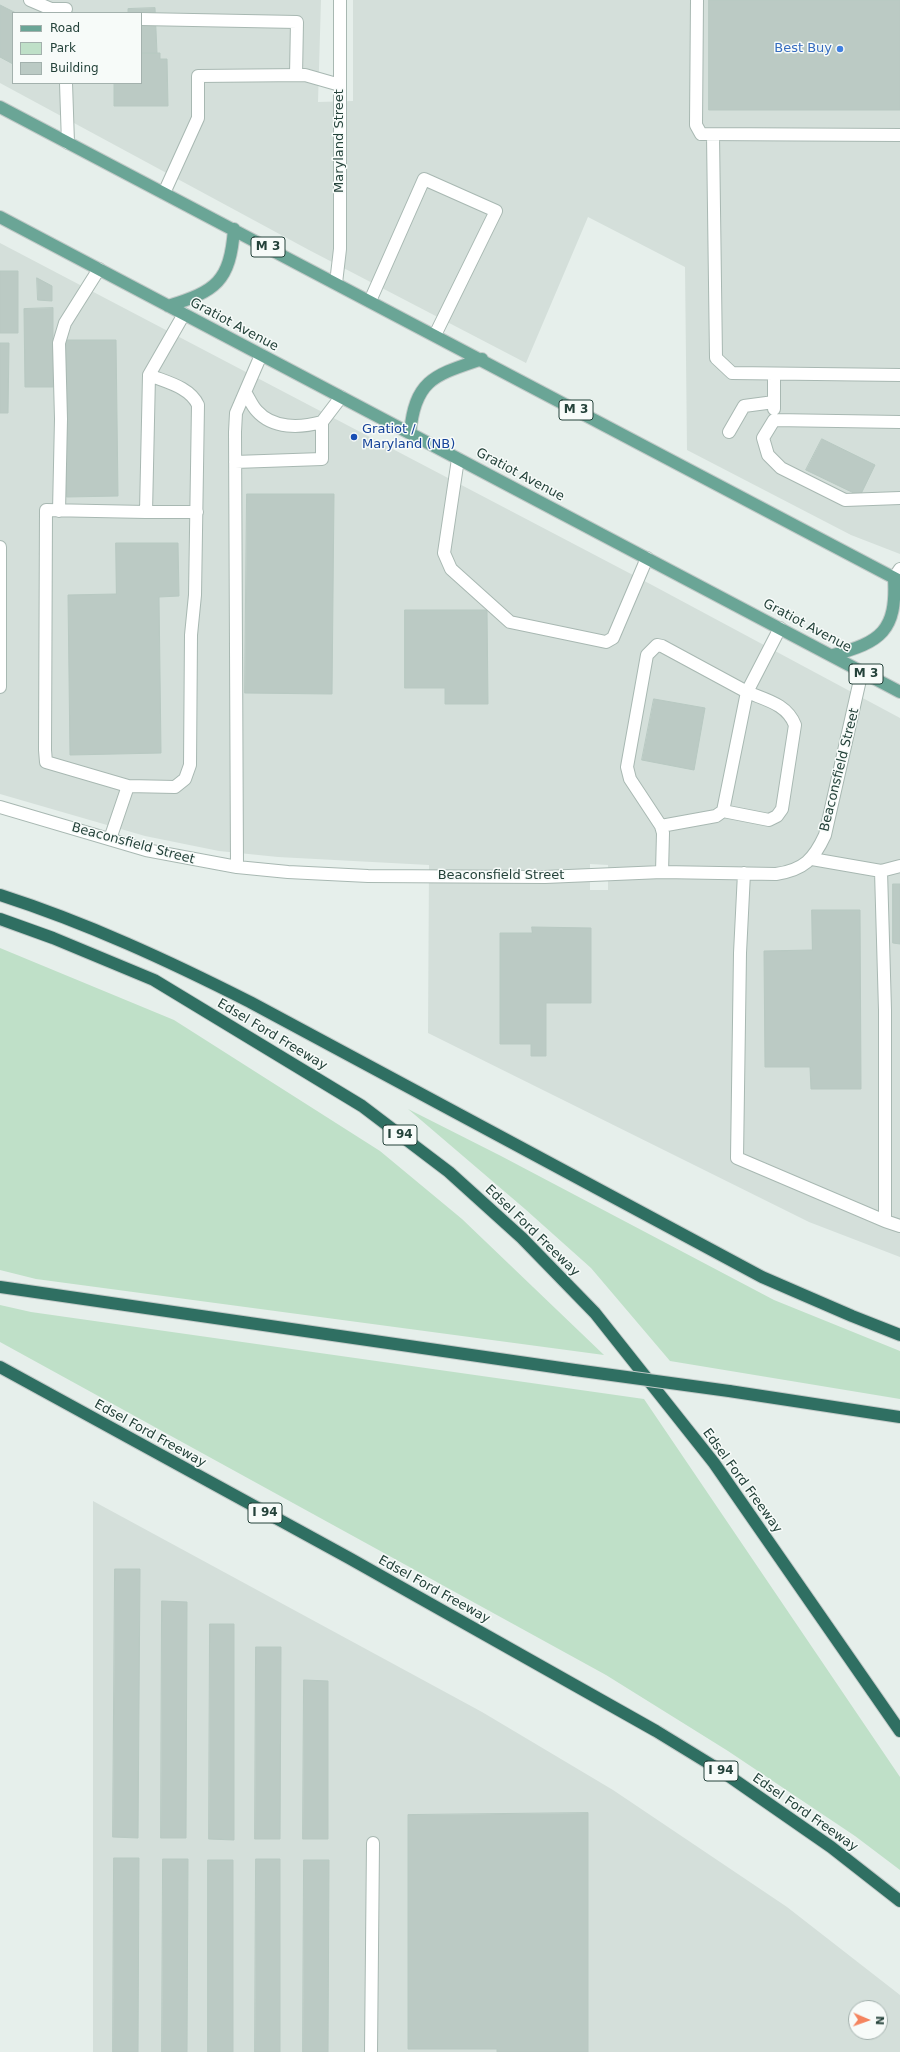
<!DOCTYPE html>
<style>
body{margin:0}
#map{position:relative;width:900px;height:2052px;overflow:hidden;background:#e6efeb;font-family:"DejaVu Sans",sans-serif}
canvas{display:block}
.legend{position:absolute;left:12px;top:12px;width:130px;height:72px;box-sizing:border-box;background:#f7fbf9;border:1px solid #a3b1ad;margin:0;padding:5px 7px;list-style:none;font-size:12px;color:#24423a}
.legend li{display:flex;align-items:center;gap:8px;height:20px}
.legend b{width:20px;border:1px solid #a3b1ad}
.north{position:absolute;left:848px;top:2000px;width:40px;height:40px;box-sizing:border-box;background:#f7fbf9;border:1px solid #a3b1ad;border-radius:50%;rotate:92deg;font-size:11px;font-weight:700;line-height:16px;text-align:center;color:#24423a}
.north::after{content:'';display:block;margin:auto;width:14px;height:18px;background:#f4845f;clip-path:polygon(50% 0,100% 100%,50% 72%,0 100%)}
</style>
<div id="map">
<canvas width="900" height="2052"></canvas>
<ul class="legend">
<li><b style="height:5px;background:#6aa596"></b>Road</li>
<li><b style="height:11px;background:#bfe0c8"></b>Park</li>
<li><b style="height:11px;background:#bbcac4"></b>Building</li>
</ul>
<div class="north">N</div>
</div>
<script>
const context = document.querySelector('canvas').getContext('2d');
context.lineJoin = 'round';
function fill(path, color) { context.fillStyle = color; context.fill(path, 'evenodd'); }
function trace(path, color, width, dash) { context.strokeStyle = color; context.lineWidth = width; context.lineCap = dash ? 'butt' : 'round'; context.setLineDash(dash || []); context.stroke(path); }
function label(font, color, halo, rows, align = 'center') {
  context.font = font + ' "DejaVu Sans",sans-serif'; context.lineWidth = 3; context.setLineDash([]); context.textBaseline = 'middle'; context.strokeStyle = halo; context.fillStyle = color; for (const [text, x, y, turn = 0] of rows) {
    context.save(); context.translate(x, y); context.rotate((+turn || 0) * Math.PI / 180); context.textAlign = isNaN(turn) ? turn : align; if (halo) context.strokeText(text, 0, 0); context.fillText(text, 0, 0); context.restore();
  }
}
fill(new Path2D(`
 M0,0H321L318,102L353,101V0H900V554L851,535L687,450L685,267L588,217L526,363L309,250L0,83ZM13,13H141V83H13Z
 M0,243L652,585L900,718V1257L809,1222L428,1033L429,865L278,857L219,851L145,836L0,794ZM590,864L608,865V890H590Z
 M93,1501L482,1712L613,1790L787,1907L900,1995V2052H93ZM856,2008H880V2032H856Z`), '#d4dfda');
fill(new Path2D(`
 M0,948L174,1020L380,1151L462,1219L604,1355L36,1279L0,1270Z
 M408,1109L501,1156L774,1300L900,1351V1399L670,1361L591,1268L525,1209Z
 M0,1305L31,1312L644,1399L900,1777V1870L855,1836L728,1751L606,1675L0,1342Z`), '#bfe0c8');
const building = new Path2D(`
 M709,0H900V110H709Z
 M0,5L16,13H13V64L0,57Z
 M155,8L157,53H141V13H128V9Z
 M141,53H160V59H167L168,106H114V83H141Z
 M0,271H18V333H0Z
 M37,278L52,286V301L38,300Z
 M53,308V387H25L24,309Z
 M65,340H116L118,496L67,497Z
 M0,343H9L8,413H0Z
 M822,439L875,465L860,496L806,470Z
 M247,494H334L332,694L245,693Z
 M116,543H178L179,596L159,597L161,753L70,755L68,595L116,594Z
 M405,610H487L488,704H445V688H405Z
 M654,699L705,708L694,770L642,760Z
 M893,884H900V944L893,943Z
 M812,910H860L861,1089H811L810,1067H765L764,951L812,950Z
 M532,927L591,928V1003H546V1056H531V1044H500V933H532Z
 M115,1569H140L138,1838L113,1837Z
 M162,1601L187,1602L186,1838H161Z
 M210,1624H234V1840L209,1839Z
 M256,1647H281L280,1839H255Z
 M304,1680L328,1681V1839H303Z
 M588,1813V2052H497V2049H408V1815Z
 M114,1858H139L138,2052H113Z
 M163,1859H188L187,2052H162Z
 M256,1859H280V2052H255Z
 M208,1860H233V2052H208Z
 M304,1860H329L328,2052H303Z`);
fill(building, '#bbcac4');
trace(building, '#b8c9c2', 1);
const minor = new Path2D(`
 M30,0L51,9H66
 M697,0L696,125L701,134L900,135
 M141,19L297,22L296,75
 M66,83L68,143
 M713,135L716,358L732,373L900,375
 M164,193L198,118V76L305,75L340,85
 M336,283L340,249V0
 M370,301L424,179L496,211L435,335
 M149,375L184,314
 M245,392C249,398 252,406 257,411C273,429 300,428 322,422
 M774,409V374
 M900,422L774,420L763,438L768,455L781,468L845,500L900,498
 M729,432L744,406L774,402
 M458,459L444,553L451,569L510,622L606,642L613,638L647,558
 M235,462L322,459V422L341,397
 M59,511L61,419L59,343L65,323L99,269
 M146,512H197
 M0,547V687
 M894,578L900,569
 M0,807L146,850L237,867L288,872L368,876L545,877L662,872L776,874C804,870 814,859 825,835L862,671
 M661,826L716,816L723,811L747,692C766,700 787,704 795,725L782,809L777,816L769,820L723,811
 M110,839L128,786L175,787L185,779L190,765L191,635L195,595L198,405C190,387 166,382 149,375L146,512L46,510L45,750L46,762L128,786
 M812,859L881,871L900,866
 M237,867L235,432L236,413L261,355
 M662,872L663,833L661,826L630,779L627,767L647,655L657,645L662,646L747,692L780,628
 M744,873L740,953L737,1158L885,1221V1010L881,871
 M885,1221L900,1226
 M371,2052L373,1843`);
const major = new Path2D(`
 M0,107L900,581
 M0,217L900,692
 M168,306C216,291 230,282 234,229
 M410,433C415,379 435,375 482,359
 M833,655C881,642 897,631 894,578`);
const highway = new Path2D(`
 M0,895C87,923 169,961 250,1002L762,1277L852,1316L900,1335
 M0,919L53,938L154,980L362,1106L449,1172L522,1238L595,1313L714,1463L900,1731
 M0,1287L575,1370
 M0,1367L349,1558L656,1731L723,1772L831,1847L900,1901
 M729,1391L900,1417`);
trace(minor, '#a8b8b2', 14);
trace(major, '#c2cac8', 14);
trace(highway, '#c2cac8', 14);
trace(minor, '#fff', 12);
trace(major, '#6aa596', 12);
trace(highway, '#2f6f62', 12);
const highwayBridge = new Path2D(`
 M575,1370L729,1391`);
trace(highwayBridge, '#c2cac8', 14, []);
trace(highwayBridge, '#2f6f62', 12);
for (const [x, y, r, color] of [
 [840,49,4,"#3f7fe0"],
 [354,437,4,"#1a4fb4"]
]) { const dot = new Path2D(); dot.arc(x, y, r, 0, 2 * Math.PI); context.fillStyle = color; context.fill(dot); trace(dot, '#f7fbf9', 1.5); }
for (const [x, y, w] of [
 [268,247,34],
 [576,410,34],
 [866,674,34],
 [400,1135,34],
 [265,1513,34],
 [721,1771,34]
]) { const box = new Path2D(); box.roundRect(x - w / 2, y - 10, w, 20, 3); context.fillStyle = '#f7fbf9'; context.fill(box); trace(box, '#24423a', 1); }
label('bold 12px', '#24423a', null, [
 ["M 3",268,247],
 ["M 3",576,410],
 ["M 3",866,674],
 ["I 94",400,1135],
 ["I 94",265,1513],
 ["I 94",721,1771]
]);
label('13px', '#366cbe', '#f7fbf9', [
 ["Best Buy",832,49]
], 'right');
label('13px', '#24423a', '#f7fbf9', [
 ["Maryland Street",340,141,-90],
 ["Gratiot Avenue",234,325,28],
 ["Gratiot Avenue",520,475,28],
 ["Gratiot Avenue",807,626,28],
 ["Beaconsfield Street",840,770,-76],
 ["Beaconsfield Street",133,844,15],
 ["Beaconsfield Street",501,876],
 ["Edsel Ford Freeway",272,1035,31],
 ["Edsel Ford Freeway",532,1231,44],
 ["Edsel Ford Freeway",150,1434,29],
 ["Edsel Ford Freeway",742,1481,54],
 ["Edsel Ford Freeway",434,1590,29],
 ["Edsel Ford Freeway",805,1813,35]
]);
label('13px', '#164399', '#f7fbf9', [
 ["Gratiot /",362,430],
 ["Maryland (NB)",362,445]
], 'left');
</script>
